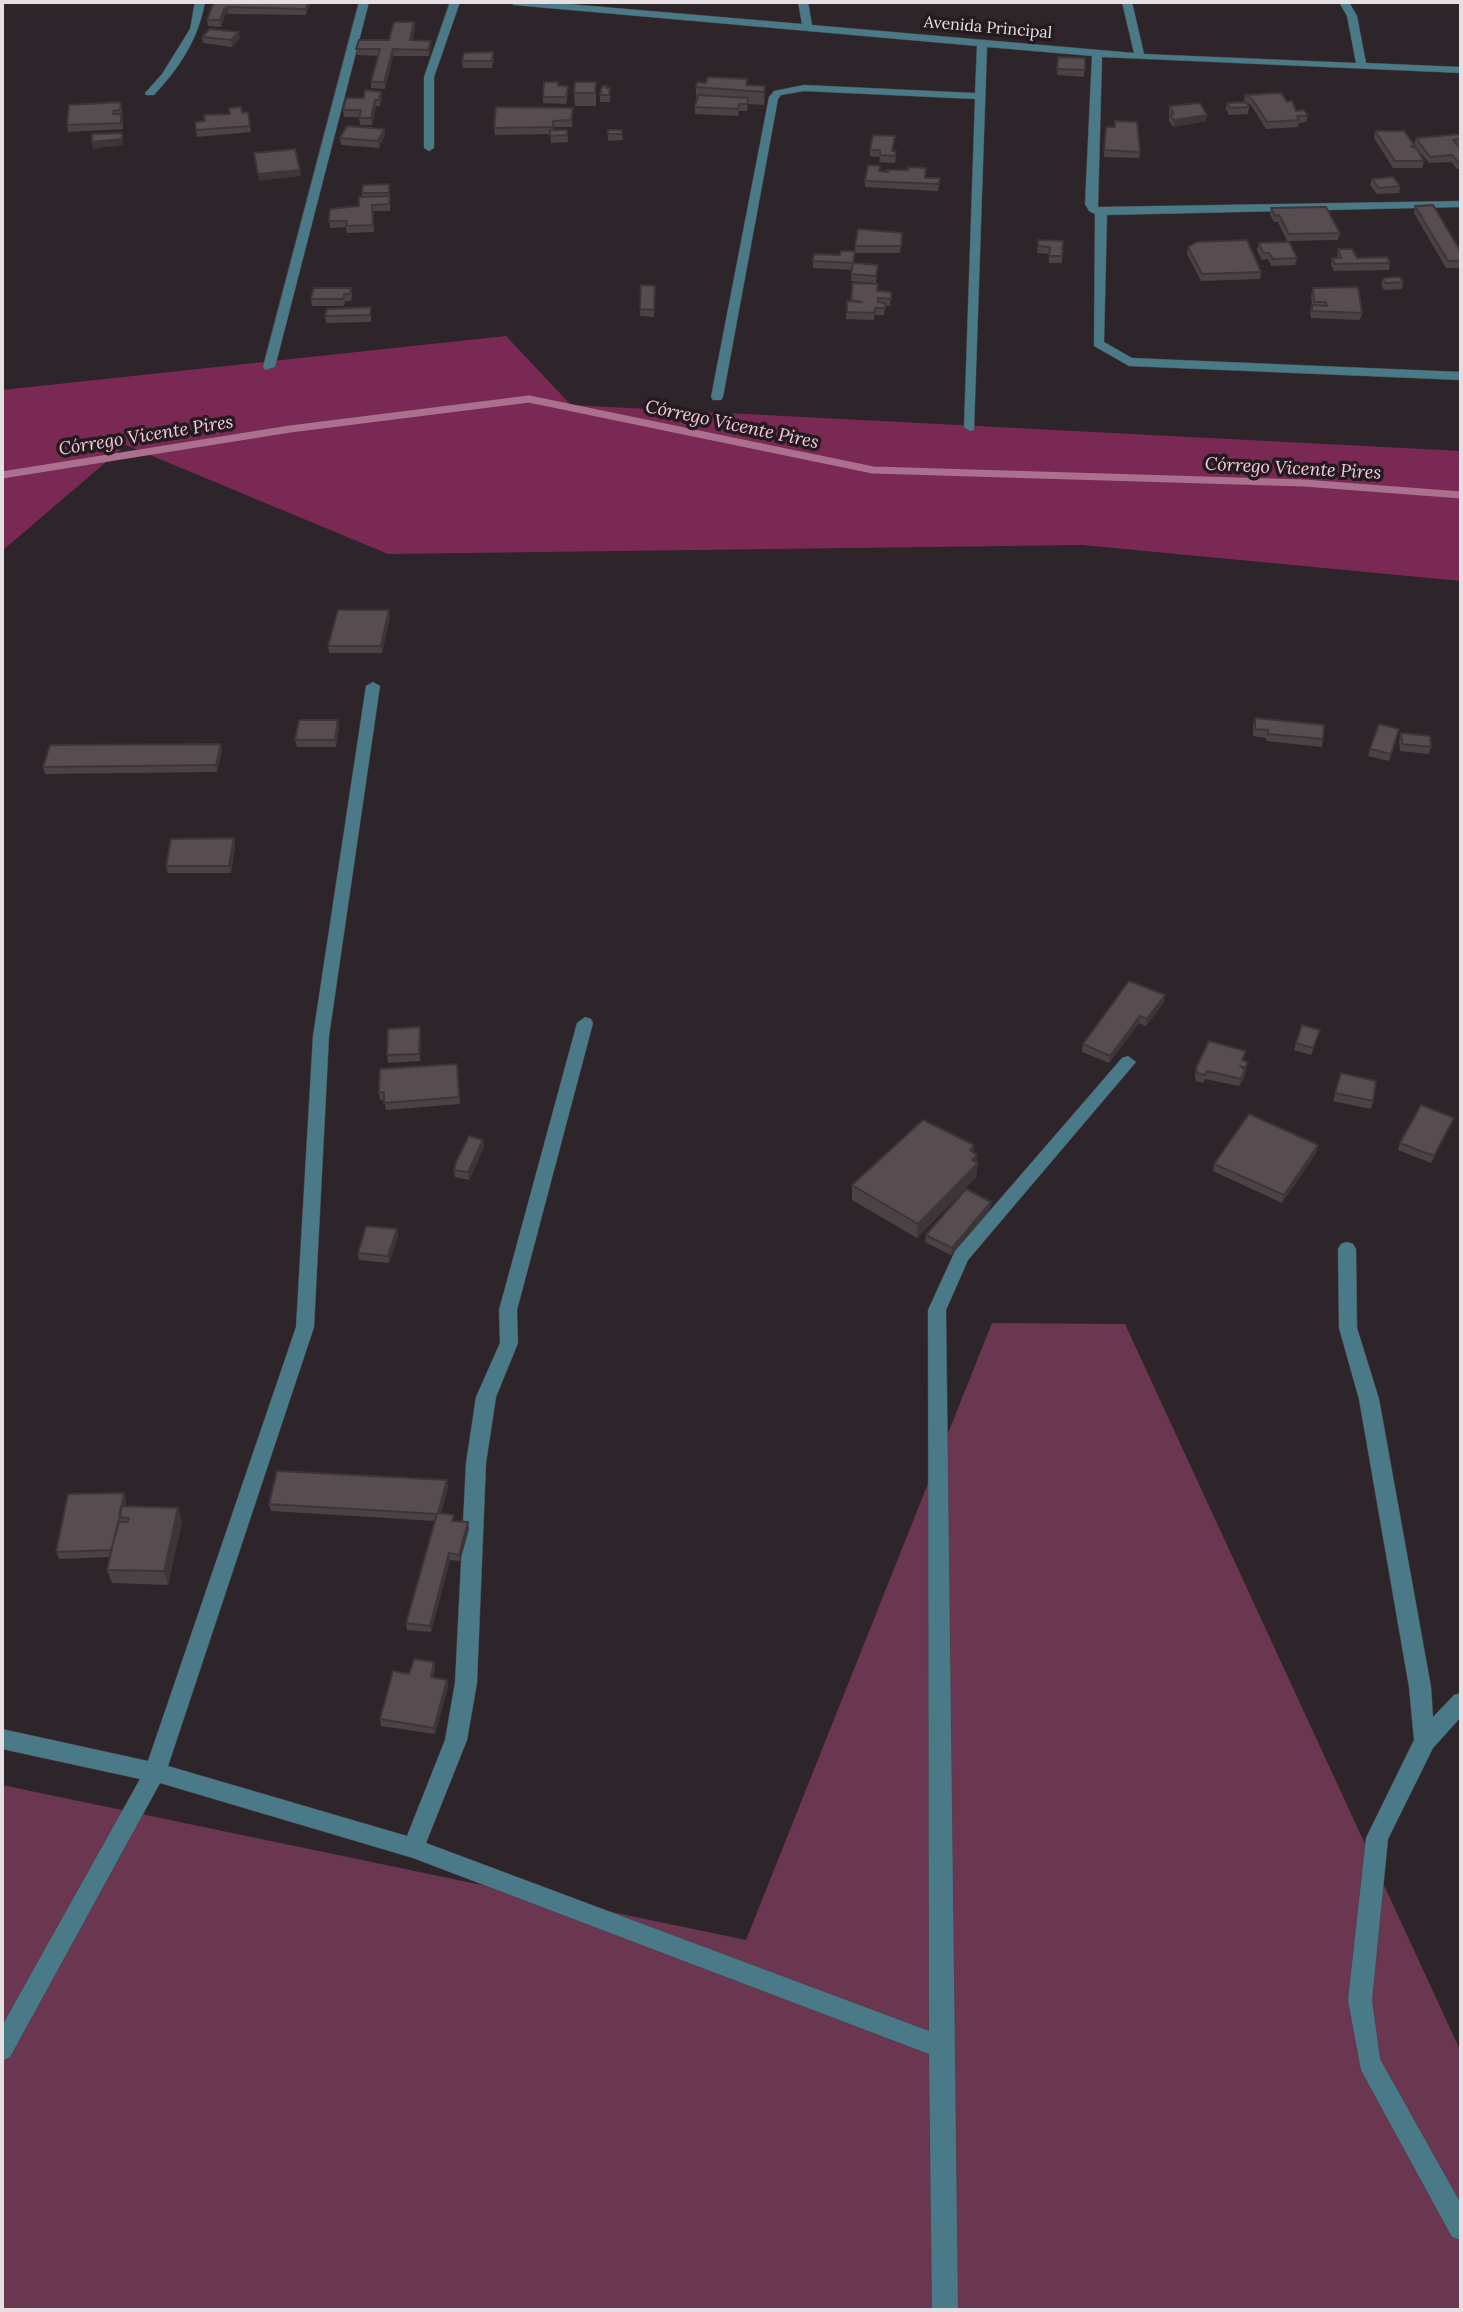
<!DOCTYPE html>
<meta charset="utf-8">
<style>
body{margin:0}
#map{position:relative;width:1463px;height:2312px;overflow:hidden;background:#2d2529;font-family:Lora,serif}
canvas{display:block}
.frame{position:absolute;inset:0;border:4px solid #e6dfe2;pointer-events:none}
</style>
<div id="map">
<canvas width="1463" height="2312"></canvas>
<div class="frame"></div>
</div>
<script>
const context = document.querySelector('canvas').getContext('2d');
context.lineJoin = 'round';
function fill(path, color) { context.fillStyle = color; context.fill(path, 'evenodd'); }
function trace(path, color, width, dash) { context.strokeStyle = color; context.lineWidth = width; context.lineCap = dash ? 'butt' : 'round'; context.setLineDash(dash || []); context.stroke(path); }
function label(font, color, halo, rows, align = 'center') {
  context.font = font + ' Lora,serif'; context.lineWidth = 7; context.setLineDash([]); context.textBaseline = 'middle'; context.strokeStyle = halo; context.fillStyle = color; for (const [text, x, y, turn = 0] of rows) {
    context.save(); context.translate(x, y); context.rotate((+turn || 0) * Math.PI / 180); context.textAlign = isNaN(turn) ? turn : align; if (halo) context.strokeText(text, 0, 0); context.fillText(text, 0, 0); context.restore();
  }
}
fill(new Path2D(`
 M992,1323L1125,1324L1461,2052V2310H2V1785L746,1940Z`), '#6b3650');
fill(new Path2D(`
 M506,336L571,405L1461,451V581L1082,545L388,554L126,445L2,551V390Z`), '#7a2955');
trace(new Path2D(`
 M2,475L290,429L529,399L873,470L1304,483L1461,495`), '#ac708f', 7);
const minor = new Path2D(`
 M195,2H205C198,40 180,67 154,95H146L145,93L162,74L190,29Z
 M359,2H369L275,367L265,370L263,367Z
 M450,2H460L434,77V148L429,151L424,148V77Z
 M509,2H545L802,24L798,2H808L812,25L1134,53L1122,2H1132L1144,54L1356,63L1347,16L1339,2H1349L1357,16L1366,63L1461,67V73L1102,57L1098,207L1461,201V207L1107,215L1104,342L1132,358L1461,372V380L1129,366L1094,346L1095,214L1089,211L1085,204L1092,56L987,47L974,430L970,431L964,427L975,99L804,91L781,95L778,99L723,397L721,400H713L711,397L769,97L774,91L804,85L975,93L977,46L514,5Z
 M373,682L380,686L329,1036L314,1327L168,1766L407,1836L445,1740L455,1683L466,1463L476,1397L500,1343L499,1310L577,1023L585,1017L591,1019L593,1023L517,1310L518,1343L496,1397L486,1463L477,1683L467,1740L426,1843L929,2031L928,1310L955,1251L1122,1058L1128,1056L1136,1062L968,1260L946,1310L958,2310H932L929,2054L413,1858L160,1783L10,2057L2,2061V2026L140,1779L2,1749V1729L148,1761L296,1327L313,1036L366,686Z
 M1347,1242L1353,1244L1356,1249L1357,1328L1379,1399L1431,1687L1433,1717L1454,1695L1461,1693V1717L1433,1748L1388,1839L1372,2000L1380,2059L1461,2204V2240L1452,2237L1361,2070L1348,2000L1366,1838L1414,1740L1409,1687L1359,1399L1339,1328L1338,1249L1341,1244Z`);
trace(minor, '#4b4347', 1);
fill(minor, '#4a7987');
fill(new Path2D(`
 M214,2L310,4L306,15L229,14L225,15L221,27L208,26L207,20Z
 M414,22L415,29L412,40L431,41V47L429,56H393L385,89L371,88V82L378,56L357,55L356,49L389,40Z
 M202,37L240,38L232,47L203,43Z
 M1058,57L1085,58L1084,77L1057,75Z
 M494,59L492,68H463L462,61Z
 M596,82V106H575L574,93Z
 M747,85L765,86L764,105L748,104L747,111H739L738,116L695,114V107L697,100H696V87Z
 M568,86V93L566,104L543,103V97Z
 M606,88L610,95V102H600V95Z
 M381,92L382,98L380,106H376L372,125H360L359,117H344L343,110L364,98Z
 M1245,95L1287,102L1296,111L1308,116L1306,122L1299,123L1298,127L1266,129L1251,105L1247,103L1249,107L1248,114L1229,115L1226,109L1227,103L1245,102L1244,101Z
 M1169,106L1206,121L1173,127L1169,121Z
 M122,108L123,129L68,132L67,125Z
 M573,108L572,127H553V130H567L568,142L551,143L550,134L495,135L494,128Z
 M248,112L251,132L197,137L195,122L205,121Z
 M1115,121L1140,152L1139,158L1104,157L1105,133L1114,127Z
 M384,129L385,135L379,148L341,145L340,138Z
 M608,130L622,134L623,140L608,141Z
 M1375,131L1415,146L1414,148L1424,161L1422,168H1393L1374,138Z
 M1461,134V146H1458L1461,150V169H1457L1451,162L1429,163L1414,145L1416,138Z
 M895,136L893,151L896,158L895,163L879,162L880,157L870,156V150Z
 M880,166V171L926,178H940L938,191L865,187V181Z
 M1372,179L1400,186L1399,193L1377,194L1370,185Z
 M390,191V211H373L374,232L347,233L346,227L330,228L329,221L359,206L362,197V193Z
 M1415,206L1461,252V268H1446L1414,213Z
 M1271,208L1340,233L1338,240L1287,241L1278,222H1274L1270,215Z
 M902,233L900,253H855V246Z
 M1038,240L1063,241L1062,263H1049V254L1037,253Z
 M1259,243L1297,258L1295,265L1271,266L1268,259L1262,260L1257,250Z
 M1188,247L1261,272L1260,279L1201,281L1187,254Z
 M1338,249L1357,258L1390,263L1389,270L1334,271L1331,265L1332,258H1337Z
 M855,251L853,263L878,265L876,283L851,281L852,270L813,268V261Z
 M1383,278L1403,282L1402,289L1384,290L1381,285Z
 M853,283L878,291L891,292L890,306L885,305L884,315H874V320L846,319L847,301H851Z
 M641,285L655,286L654,317L640,316Z
 M351,288L352,295L351,301H345L344,306H312L311,299Z
 M1313,288L1362,313L1360,320L1311,318L1310,312L1312,305L1311,295Z
 M371,314V322L326,323L325,316Z
 M390,617L382,653H329L328,646Z
 M1255,718L1323,739L1322,747L1266,741V738L1253,736V725Z
 M339,727L336,747H297L295,740Z
 M1399,729L1389,761L1368,756L1370,749Z
 M1401,733L1431,747L1429,754L1400,751L1399,740Z
 M221,744L222,751L217,772L45,774L43,767Z
 M234,838L235,846L231,873H168L166,866Z
 M1164,1002L1146,1026L1139,1023L1109,1063L1082,1052L1083,1044Z
 M421,1035L420,1061L388,1063L387,1055Z
 M1318,1037L1311,1055L1294,1050L1296,1043Z
 M1244,1061L1248,1062L1244,1078L1239,1086L1205,1079L1203,1083L1196,1081L1195,1076L1196,1068Z
 M458,1071L460,1104L386,1110L384,1100H380L379,1093Z
 M1341,1073L1373,1101L1371,1109L1333,1101Z
 M1454,1118L1451,1125L1431,1163L1398,1150L1400,1143Z
 M483,1140L484,1147L469,1180L455,1177L454,1170Z
 M974,1145L973,1152L977,1155L976,1177L917,1238L852,1200V1185Z
 M1318,1145L1316,1153L1282,1203L1213,1171L1214,1164Z
 M991,1202L990,1210L951,1255L925,1242L926,1235Z
 M398,1236L389,1263L359,1260L358,1253Z
 M447,1480L448,1487L441,1513L469,1529L460,1561L450,1560L431,1632L407,1630L406,1623L435,1521L271,1511L269,1504Z
 M124,1493L126,1500L125,1506L178,1508L182,1522L168,1585L112,1583L107,1570L110,1557L59,1559L56,1552Z
 M434,1662L435,1669L433,1678L447,1680L448,1687L435,1734L381,1726L380,1719L409,1674Z`), '#4b4246');
fill(new Path2D(`
 M308,2H310V4L306,15V9Z
 M228,7L229,14L225,15L221,27L220,20L224,9Z
 M414,22L415,29L411,47L410,40Z
 M239,32L240,38L232,47L231,40Z
 M431,41V47L429,56L428,50Z
 M393,49V56L385,89L384,82Z
 M381,92L382,98L380,106L379,100Z
 M375,100L376,106L372,125L371,118Z
 M1207,115L1206,121L1173,127L1174,120Z
 M384,129L385,135L379,148L378,141Z
 M122,133L123,145L93,149L92,142Z
 M300,170L301,176L259,181L258,174Z
 M389,610L390,617L382,653L381,646Z
 M338,720L339,727L336,747L335,740Z
 M221,744L222,751L217,772L216,765Z
 M234,838L235,846L231,873L229,866Z
 M1165,995L1164,1002L1146,1026L1147,1019Z
 M1140,1016L1139,1023L1109,1063L1110,1056Z
 M420,1027L421,1035L420,1061L419,1054Z
 M1248,1062L1244,1078L1239,1086L1241,1079Z
 M483,1140L484,1147L469,1180L468,1172Z
 M974,1145L973,1159L977,1155L976,1165L978,1163L976,1177L917,1238L918,1224Z
 M1318,1145L1316,1153L1282,1203L1284,1195Z
 M991,1202L990,1210L951,1255L952,1248Z
 M397,1229L398,1236L389,1263L388,1256Z
 M447,1480L448,1487L439,1520L438,1513Z
 M124,1493L126,1500L123,1517H119Z
 M178,1508L182,1522L168,1585L164,1571Z
 M468,1522L469,1529L460,1561L459,1555Z
 M449,1553L450,1560L431,1632L430,1626Z
 M434,1662L435,1669L432,1684L431,1677Z
 M447,1680L448,1687L435,1734L434,1728Z`), '#3d3639');
const building = new Path2D(`
 M214,2H308L306,9L228,7L224,9L220,20H207Z
 M394,22H414L410,40L431,41L428,50L393,49L384,82H371L380,49H356L359,40H389Z
 M210,29L239,32L231,40L202,37Z
 M493,52L492,61H462L464,53Z
 M1058,57L1085,58V70L1057,69Z
 M708,77L747,79L746,85L765,86L764,92L696,87L697,82L706,83Z
 M544,82H558V86H568L566,97H543Z
 M575,82H596L595,93H574Z
 M602,86H607L606,88H610L609,95H600Z
 M365,90L381,92L379,100H375L371,118H359L361,110H343L346,98H364Z
 M1281,93L1287,102L1292,101L1296,111L1304,110L1308,116H1297L1299,120L1267,122L1252,99L1245,95Z
 M698,95L748,98L747,104H739L738,109L695,107Z
 M121,102L120,110L113,111V114H121V123L67,125L69,105Z
 M1246,102L1249,107L1230,108L1227,103Z
 M1200,103L1207,115L1174,120L1170,115L1174,114L1169,106Z
 M241,107L242,113L248,112L250,126L196,130L195,122L205,121L204,115L230,114L229,108Z
 M496,107L573,108L571,120L553,121V127L494,128Z
 M1115,121L1137,122L1140,152L1104,150L1106,127H1115Z
 M347,126L384,129L378,141L340,138Z
 M550,130H567V135L550,136Z
 M608,130H622V134H608Z
 M1375,131H1404L1415,146H1411L1417,149L1424,161H1395Z
 M122,133V139L92,142V134Z
 M1461,134V139L1453,140L1461,150V162H1458L1452,155L1430,157L1416,138Z
 M873,135L895,136L892,151H896L895,156L880,155V150H870Z
 M295,149L300,170L258,174L254,153Z
 M868,165L880,166L879,171L888,172L887,170H908V167L926,168L925,178H940L939,184L865,181Z
 M1393,177L1400,186L1379,188L1372,179Z
 M389,184V193H362L363,185Z
 M390,196L389,204L372,205L373,225L346,226L347,221H329L330,209L359,206V197Z
 M1433,205L1461,252V261H1448L1415,206Z
 M1326,207L1340,233L1289,234L1279,215L1275,216L1271,208Z
 M858,229L902,233L901,246H855Z
 M1038,240L1063,241L1062,256H1049L1050,247L1038,246Z
 M1247,240L1261,272L1202,274L1188,247L1197,242Z
 M1289,242L1297,258L1273,259L1269,253H1263L1259,243Z
 M1338,249H1352L1357,258L1387,257L1390,263L1335,264L1332,258H1341Z
 M841,251H855L853,263L878,265L876,276L851,274L853,263L813,261L814,254L840,255Z
 M1400,277L1403,282L1385,283L1383,278Z
 M853,283L878,284L877,291L891,292V299L878,298V302L885,303V308H875V313L847,312V301L862,302L851,300Z
 M641,285L655,286L654,310L640,309Z
 M1358,287L1362,313L1312,311V305L1327,306L1326,302H1314L1313,288Z
 M314,288H351L350,294H344L343,299H311Z
 M371,307L370,315L325,316L327,309Z
 M338,610H389L381,646H328Z
 M1255,718L1324,725L1323,739L1268,734V730L1255,729Z
 M299,720H338L335,740H295Z
 M1379,724L1399,729L1391,754L1370,749Z
 M1401,733L1430,736L1431,747L1402,744Z
 M221,744L216,765L43,767L50,745Z
 M234,838L229,866H166L171,839Z
 M1129,981L1165,995L1147,1019L1140,1016L1110,1056L1083,1044Z
 M1302,1025L1320,1030L1313,1048L1296,1043Z
 M420,1027L419,1054L387,1055L388,1029Z
 M1209,1041L1246,1051L1242,1060L1248,1062L1245,1068L1240,1066L1245,1070L1241,1079L1207,1071L1205,1075L1197,1073L1196,1068Z
 M457,1064L459,1097L384,1103V1092L379,1093L380,1069Z
 M1341,1073L1376,1081L1373,1101L1335,1093Z
 M1421,1105L1454,1118L1434,1156L1400,1143Z
 M1249,1114L1318,1145L1284,1195L1214,1164Z
 M923,1120L974,1145L970,1150L977,1155L972,1160L978,1163L918,1224L852,1185Z
 M469,1136L483,1140L468,1172L454,1170L456,1162Z
 M966,1189L991,1202L952,1248L926,1235Z
 M366,1226L397,1229L388,1256L358,1253Z
 M277,1471L447,1480L438,1513L454,1515L452,1521L468,1522L459,1555L449,1553L430,1626L406,1623L437,1514L269,1504Z
 M124,1493L119,1522L111,1550L56,1552L68,1494Z
 M121,1506L178,1508L164,1571L107,1570L118,1522H128L129,1518L119,1517Z
 M414,1659L434,1662L431,1677L447,1680L434,1728L380,1719L393,1671L409,1674Z`);
fill(building, '#574d51');
trace(building, '#3d3639', 2);
label('16px', '#e6dfe2', '#241b1f', [
 ["Avenida Principal",988,28,5]
]);
label('italic 18px', '#fac9df', '#241b1f', [
 ["Córrego Vicente Pires",732,425,12],
 ["Córrego Vicente Pires",146,436,-9],
 ["Córrego Vicente Pires",1293,469,3]
]);
</script>
